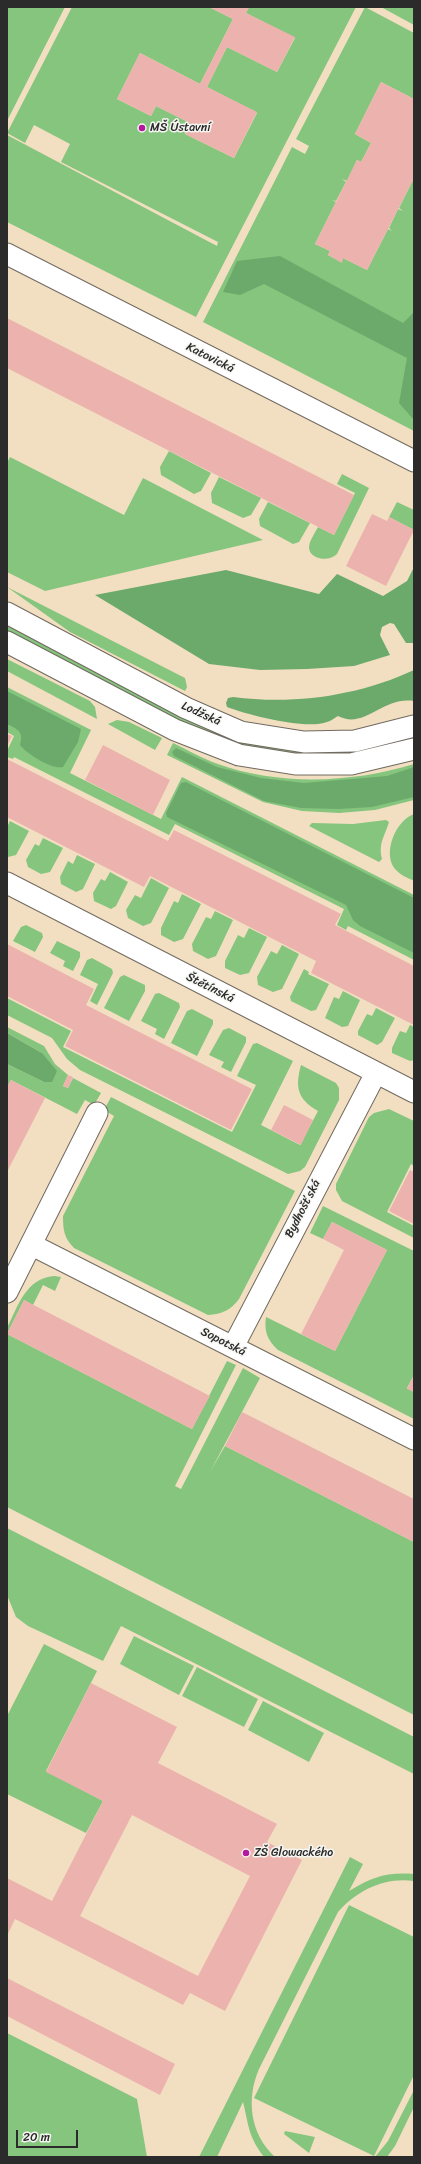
<!DOCTYPE html>
<meta charset="utf-8">
<style>
body{margin:0}
#map{position:relative;width:421px;height:2164px;overflow:hidden;background:#f2dfc2;font-family:Sriracha,sans-serif}
canvas{display:block}
.frame{position:absolute;inset:0;border:8px solid #2b2b2b;pointer-events:none}
.scale{position:absolute;left:16px;top:2130px;width:62px;height:18px;box-sizing:border-box;border:2px solid #2b2b2b;border-top:0;padding-left:5px;font-size:12px;line-height:14px;white-space:nowrap;color:#2b2b2b;-webkit-text-stroke:3px #f6f6f2;paint-order:stroke}
</style>
<div id="map">
<canvas width="421" height="2164"></canvas>
<div class="frame"></div>
<div class="scale">20 m</div>
</div>
<script>
const context = document.querySelector('canvas').getContext('2d');
context.lineJoin = 'round';
function fill(path, color) { context.fillStyle = color; context.fill(path, 'evenodd'); }
function trace(path, color, width, dash) { context.strokeStyle = color; context.lineWidth = width; context.lineCap = dash ? 'butt' : 'round'; context.setLineDash(dash || []); context.stroke(path); }
function label(font, color, halo, rows, align = 'center') {
  context.font = font + ' Sriracha,sans-serif'; context.lineWidth = 3; context.setLineDash([]); context.textBaseline = 'middle'; context.strokeStyle = halo; context.fillStyle = color; for (const [text, x, y, turn = 0] of rows) {
    context.save(); context.translate(x, y); context.rotate((+turn || 0) * Math.PI / 180); context.textAlign = isNaN(turn) ? turn : align; if (halo) context.strokeText(text, 0, 0); context.fillText(text, 0, 0); context.restore();
  }
}
fill(new Path2D(`
 M7,7H65L7,121Z
 M72,7H209L233,19L200,84L140,53L117,99L151,116L156,106L190,123L185,134L234,158L257,113L207,87L227,47L277,72L295,38L246,13L249,7H356L196,317L7,222V135L217,246L218,242L61,162L70,144L34,125L25,143L7,133Z
 M365,7L414,33V99L381,82L355,134L371,143L361,162L357,160L347,181L342,179L346,182L336,201L332,200L336,202L315,244L330,251L328,255L341,262L343,258L367,270L388,229L392,231L389,228L398,209L403,211L399,208L414,178V431L203,322L292,147L305,154L309,146L296,139Z
 M381,7H414V25Z
 M169,451L211,473L201,491L194,494L161,475L160,467Z
 M10,457L124,515L143,478L263,540L45,591L7,572V463Z
 M342,474L369,488L337,554C330,562 310,560 309,548C309,541 315,533 318,527L334,535L355,493L337,484Z
 M219,477L261,498L251,515L243,518L212,503L211,493Z
 M268,502L310,523L299,542L293,544L260,526L259,519Z
 M397,502L414,510V530L389,517Z
 M7,587L185,678L187,687L185,691L70,632Z
 M7,624L248,741L414,731V741L355,755L270,754L211,737L7,635Z
 M7,659L90,701L95,707L97,719L7,671Z
 M7,687L91,730L70,773L161,819L182,777L414,895V960L348,926L346,930L337,925L344,909L175,824L169,835L14,757L13,759L7,757V751L14,736L7,732Z
 M117,720L129,722L162,738L155,750L108,724Z
 M173,743C188,750 203,759 218,764C280,786 352,783 414,764V800L375,810L339,813L302,811L263,802L167,755Z
 M414,814V881C408,878 400,875 395,869C382,853 396,820 414,814Z
 M386,820L389,822C385,836 378,843 382,859L379,862L309,826L312,823L353,824Z
 M10,821L29,831L16,855L8,857L7,827Z
 M43,838L63,848L50,872L41,874L28,867L26,860L35,844L39,846Z
 M77,855L95,864L83,889L76,892L61,884L60,877L68,861L73,864Z
 M110,872L128,882L116,906L111,909L94,901L93,893L101,879L105,881Z
 M151,878L169,888L151,923L143,926L128,918L126,910L135,895L141,898Z
 M182,894L201,904L183,939L174,942L161,935V928L174,901L178,903Z
 M215,911L233,920L216,956L208,959L193,951L192,944L206,917L211,919Z
 M26,925L42,933L43,937L35,952L13,941L21,927Z
 M249,928L267,937L249,973L240,975L225,968V961L238,935L244,938Z
 M57,941L80,952V957L73,971L63,966L65,961L50,953Z
 M282,945L299,954L282,989L273,992L258,985L257,977L271,951L277,954Z
 M92,958L112,969L113,973L97,1005L90,1001L98,984L80,975L87,960Z
 M304,969L309,972L308,974L329,984L316,1010L311,1011L291,1001L290,997Z
 M124,975L145,985V991L129,1021L104,1008L120,977Z
 M343,991L360,1000L348,1026L342,1027L325,1018L334,997L339,999Z
 M159,993L179,1003L180,1007L164,1039L155,1034L157,1029L141,1021L155,994Z
 M7,998L71,1031L63,1047L232,1132L256,1085L237,1076L253,1044L257,1043L293,1061L261,1125L300,1145L318,1111C297,1099 295,1087 301,1065L336,1083L339,1088V1100L305,1167L300,1171L288,1174L80,1070L67,1059L52,1038L7,1015Z
 M376,1008L395,1018L382,1042L377,1045L358,1035V1031L367,1014L372,1016Z
 M192,1009L213,1020V1024L197,1056L171,1043L187,1011Z
 M410,1025L414,1027V1060L410,1061L392,1053V1048L400,1031L406,1033Z
 M7,1027L44,1046L55,1064L68,1075L63,1086L68,1088L73,1078L101,1093L94,1105L85,1100L77,1114L11,1080L7,1087V1064L44,1082L42,1053L7,1033Z
 M229,1028L246,1037V1042L231,1072L221,1067L224,1062L209,1055L223,1030Z
 M111,1097L295,1191L239,1299C231,1310 222,1314 208,1315L74,1248C64,1238 63,1230 63,1216L114,1116L104,1110Z
 M389,1109L414,1121V1166L411,1164L387,1212L414,1226V1238L342,1201L336,1190V1184L369,1117L374,1113Z
 M323,1206L414,1251V1375L407,1388L414,1392V1419L278,1350C267,1340 264,1331 266,1317L335,1351L387,1250L332,1222L323,1239L310,1233Z
 M54,1276L61,1277L55,1291L43,1285L33,1305L24,1300L7,1334V1328C18,1306 26,1278 54,1276Z
 M7,1334L192,1429L227,1361L236,1365L175,1486L181,1489L243,1368L260,1378L210,1472L225,1446L414,1542V1715L7,1507Z
 M7,1528L414,1737V1774L121,1626L103,1661L28,1626L16,1617L7,1595Z
 M134,1636L194,1666L179,1695L120,1664Z
 M44,1644L97,1671L46,1771L103,1801L86,1833L7,1794V1716Z
 M197,1667L258,1699L244,1727L182,1696Z
 M263,1701L324,1733L309,1762L248,1730Z
 M350,1857L363,1864L349,1891C373,1877 386,1872 414,1874V1881C384,1877 358,1890 338,1912L259,2069C246,2099 250,2134 275,2157H264C248,2136 249,2126 243,2102L217,2157H199Z
 M349,1905L414,1937V2075L374,2156L254,2098Z
 M7,2033L137,2099L147,2157H7Z
 M414,2090V2107L395,2146L387,2157H375L388,2141Z
 M285,2131L315,2137L309,2153L284,2134Z`), '#85c57d');
fill(new Path2D(`
 M280,256L403,323L414,312V420L399,403L407,358L264,284L240,295L223,292L237,261Z
 M414,567V643H406L394,624L390,623L382,627L380,635L390,655L354,666L307,669L260,670L209,664L95,595L226,570L319,594L337,574L383,596L407,581Z
 M414,670V701C382,696 365,730 338,716C334,718 331,721 327,722C306,730 248,715 227,707L226,703L228,698L233,697C294,705 358,696 414,670Z
 M7,691L81,729L78,742L63,767C52,770 27,754 20,745C24,732 18,729 7,724Z
 M176,748L217,767L261,778L304,783L387,776L414,767V797L372,807L339,809L301,808L264,801L174,756L172,752Z
 M186,782L414,898V953L360,926L353,920L346,905L167,817L166,813L181,783Z
 M7,1033L42,1053L57,1071L52,1082H44L7,1064Z`), '#6caa6c');
fill(new Path2D(`
 M209,7H249L246,13L295,37L277,72L227,47L207,87L257,112L234,158L185,134L190,123L156,106L151,116L117,99L140,53L200,84L233,19Z
 M381,82L414,99V178L367,270L343,258L342,263L328,255L330,251L315,244L357,160L361,162L371,143L355,134Z
 M7,318L354,495L334,535L7,368Z
 M372,514L387,521L389,517L414,530L386,586L346,566Z
 M7,734L12,736L7,746Z
 M103,745L170,780L153,815L85,780Z
 M7,759L168,841L174,830L341,914L335,925L414,966V1025L311,973L316,961L150,876L144,887L7,817Z
 M7,944L94,989L86,1005L252,1089L231,1130L65,1046L73,1030L7,996Z
 M68,1075L73,1077L68,1088L63,1086Z
 M11,1080L45,1098L7,1172V1087Z
 M284,1105L313,1120L301,1145L271,1130Z
 M410,1170L414,1172V1224L389,1211Z
 M332,1222L387,1250L335,1351L301,1334L344,1250L323,1239Z
 M24,1300L210,1396L192,1429L7,1334Z
 M414,1375V1392L407,1389Z
 M242,1412L414,1499V1542L225,1446Z
 M91,1683L177,1727L158,1763L277,1824L267,1842L302,1860L225,2011L190,1993L183,2005L15,1919L7,1936V1878L52,1901L103,1801L46,1772ZM132,1815L250,1876L198,1976L80,1916Z
 M7,1978L175,2064L160,2095L7,2016Z`), '#ecb2ad');
const minor = new Path2D(`
 M7,254L414,461
 M7,613L186,708L241,732L304,742L355,741L414,726
 M7,642L175,730L239,755L295,764H351L414,749
 M7,883L414,1092
 M32,1245L414,1439
 M7,1292L97,1113
 M233,1347L376,1073`);
trace(minor, '#716a60', 23);
trace(minor, '#fff', 21);
for (const [x, y, r, color] of [
 [142,128,4,"#b5179e"],
 [246,1853,4,"#b5179e"]
]) { const dot = new Path2D(); dot.arc(x, y, r, 0, 2 * Math.PI); context.fillStyle = color; context.fill(dot); trace(dot, '#f6f6f2', 1.5); }
label('12px', '#2b2b2b', '#f6f6f2', [
 ["MŠ Ústavní",150,128],
 ["ZŠ Glowackého",254,1853]
], 'left');
label('12px', '#2b2b2b', '#f6f6f2', [
 ["Katovická",210,358,27],
 ["Lodžská",201,714,24],
 ["Štětínská",210,988,27],
 ["Bydhošťská",303,1209,-63],
 ["Sopotská",223,1342,27]
]);
</script>
